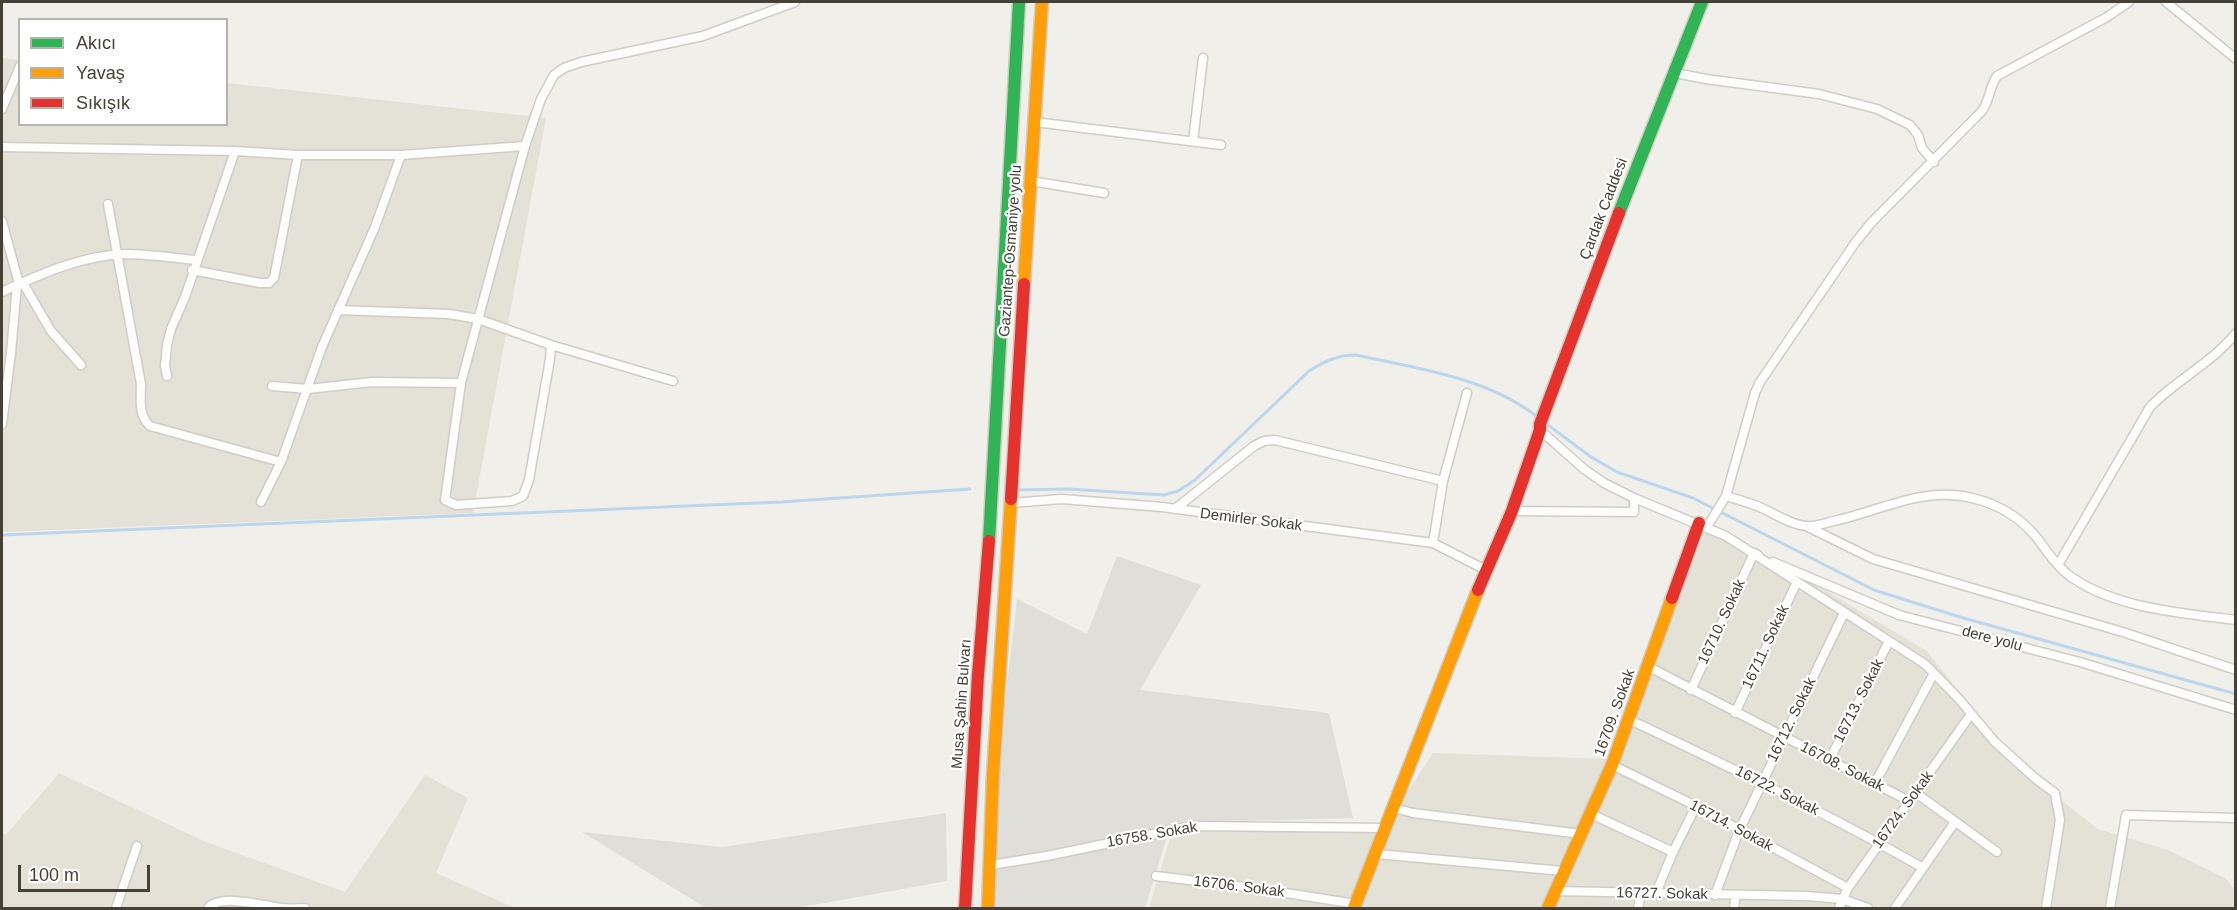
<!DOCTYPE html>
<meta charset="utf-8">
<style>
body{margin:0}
#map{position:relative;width:2237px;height:910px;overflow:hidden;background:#f0efea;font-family:Helvetica,sans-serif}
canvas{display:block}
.frame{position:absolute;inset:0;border:3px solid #464136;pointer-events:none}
.legend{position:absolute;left:18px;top:18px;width:210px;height:108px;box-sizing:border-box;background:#fff;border:2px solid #b5b3af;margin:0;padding:8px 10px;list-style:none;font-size:18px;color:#464136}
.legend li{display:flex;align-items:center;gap:12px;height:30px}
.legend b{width:30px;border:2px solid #b5b3af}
.scale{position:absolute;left:18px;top:865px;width:132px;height:27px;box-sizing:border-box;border:3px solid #464136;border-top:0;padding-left:8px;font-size:18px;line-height:21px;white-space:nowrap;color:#464136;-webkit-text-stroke:4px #fff;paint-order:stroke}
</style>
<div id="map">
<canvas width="2237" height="910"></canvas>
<div class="frame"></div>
<ul class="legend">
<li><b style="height:8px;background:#30b455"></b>Akıcı</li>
<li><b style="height:8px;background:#ff9f0a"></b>Yavaş</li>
<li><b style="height:8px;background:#e5322d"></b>Sıkışık</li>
</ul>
<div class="scale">100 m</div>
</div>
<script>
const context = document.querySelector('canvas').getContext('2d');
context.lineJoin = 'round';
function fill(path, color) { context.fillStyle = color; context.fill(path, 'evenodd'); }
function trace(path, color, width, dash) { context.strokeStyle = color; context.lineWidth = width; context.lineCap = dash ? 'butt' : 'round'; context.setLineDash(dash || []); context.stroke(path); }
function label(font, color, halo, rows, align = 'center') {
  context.font = font + ' Helvetica,sans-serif'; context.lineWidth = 4.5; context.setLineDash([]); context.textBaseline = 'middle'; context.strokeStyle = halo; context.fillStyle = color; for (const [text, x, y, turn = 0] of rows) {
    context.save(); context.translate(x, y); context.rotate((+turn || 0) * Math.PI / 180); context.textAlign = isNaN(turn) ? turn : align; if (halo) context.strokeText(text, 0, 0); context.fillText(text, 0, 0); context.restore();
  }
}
fill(new Path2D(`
 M2,58L19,60L20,124H226L227,83L546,118L473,513L2,532Z
 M1710,522L1927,651L2015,764L2098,829L2168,850L2225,878L2236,891L2235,908H1149L1174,825L1382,831L1433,753L1609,759Z
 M59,773L206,842L345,892L425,775L468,798L436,873L515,908H2V833L6,835Z`), '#e4e1d7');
fill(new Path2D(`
 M1117,556L1201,585L1140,690L1329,713L1353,818L1171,823L1145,908H981L1017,599L1087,634Z
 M946,813L947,881L797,908H706L582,832L722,847Z`), '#e0ded8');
trace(new Path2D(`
 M1544,422L1591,457L1617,472L1693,498L1874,590L1960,617L2236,694
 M1017,490L1068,489L1164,495L1178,491L1195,480L1309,371C1325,361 1338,355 1356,355C1419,369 1487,377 1539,418
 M2,535L781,502L970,489`), '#bcd6ed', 3);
const street = new Path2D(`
 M2166,2L2236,59
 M1675,73L1706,79L1819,94L1877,109L1910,125L1918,135L1922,148L1934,162
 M2,109L20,66
 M1035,122L1221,145
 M1193,141L1203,58
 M2,147L235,151L298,155H401L525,146
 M1031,181L1104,193
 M108,204L141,384C141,400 138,415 150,426L281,462
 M2,221L19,284
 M192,270L260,283H269L274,278L298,155
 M23,283L51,331L81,365
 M2,292C40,274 83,255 126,254C149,254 173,258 196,260
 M338,310L449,314L478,319L551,345L673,381
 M551,345L550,359L529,480L523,496L512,501L456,505L445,500L461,383L525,146L541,99L554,75L564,68L581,62L703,36L795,2
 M167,376L165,366L167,345L171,329L185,297L235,151
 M272,386L308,389L372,382L461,383
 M2,424L11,353L17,285
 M1540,430L1584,469L1604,483L1634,498L1726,536L1914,657L1926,665L1959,699L1994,741L2036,779L2055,793L2060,820L2046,908
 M1726,496C1736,499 1747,502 1757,506C1773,512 1790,525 1807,526C1815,527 1826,523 1834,521C1880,511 1923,486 1972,498C1998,504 2020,517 2037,538C2046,550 2054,563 2066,573C2110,608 2181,613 2236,620
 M261,502L281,462L322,347L375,227L401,155
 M1011,503L1062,499L1162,507L1433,543L1486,570
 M1175,509L1254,446L1264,441L1275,440L1443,481
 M1512,511L1634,512V498
 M1707,527L1726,496L1755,393L1760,382L1855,243L1871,223L1982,111C1990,100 1989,87 1997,76L2107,17L2129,2
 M1808,527L1873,559L2126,633L2236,670
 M1433,543L1443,481L1467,393
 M1773,562L1899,615L2080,662L2236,710
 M2058,565L2150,407C2176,380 2212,363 2236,333
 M1647,666L1909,801
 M1691,690L1754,553L1758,555
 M1735,713L1797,582
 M1628,719C1727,766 1827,813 1923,868
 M1829,761L1889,641
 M1612,765L1696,806L1848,888
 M1875,783L1934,673
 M1916,793L1997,852
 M1394,808L1413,813L1581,834
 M1591,814L1673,852
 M1377,854L1563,871
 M991,865L1047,856L1192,826L1386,828
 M1156,876L1254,888L1356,904
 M1554,891L1807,896L1842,899L1868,908
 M1656,893L1673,852L1696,806
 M1715,895L1739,831L1844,613
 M116,908L137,846
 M208,908C221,893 264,906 282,908C289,909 297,908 305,908
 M1638,908L1641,893
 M1734,908L1736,895
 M1839,908L1848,888L1971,714
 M1895,908L1955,822
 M2110,908L2126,815L2236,818`);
const fast = new Path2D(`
 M1619,213L1702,2
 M989,541L1019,2`);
const slow = new Path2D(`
 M1024,284L1042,2
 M988,908L993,775L1011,499
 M1354,908L1478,590
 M1548,908L1612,765L1672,598`);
const jam = new Path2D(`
 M1011,499L1024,284
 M1478,590L1512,511L1540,430V424L1619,213
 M1672,598L1699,523
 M965,908L978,675L989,541`);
trace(street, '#cecdc7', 11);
trace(fast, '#cfccc1', 15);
trace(slow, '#cfccc1', 15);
trace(jam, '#cfccc1', 15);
trace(street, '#fdfdfc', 8);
trace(fast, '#30b455', 12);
trace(slow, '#ff9f0a', 12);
trace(jam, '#e5322d', 12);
label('15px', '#464136', '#fff', [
 ["Çardak Caddesi",1604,209,-69],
 ["Gaziantep-Osmaniye yolu",1011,251,-86],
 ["Demirler Sokak",1251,520,7],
 ["16710. Sokak",1722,622,-65],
 ["dere yolu",1992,639,15],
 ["16711. Sokak",1766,647,-65],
 ["16713. Sokak",1859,701,-63],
 ["Musa Şahin Bulvarı",962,704,-86],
 ["16709. Sokak",1615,713,-70],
 ["16712. Sokak",1792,720,-64],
 ["16708. Sokak",1842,767,27],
 ["16722. Sokak",1777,791,27],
 ["16724. Sokak",1903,810,-54],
 ["16714. Sokak",1731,826,28],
 ["16758. Sokak",1152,835,-10],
 ["16706. Sokak",1239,887,7],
 ["16727. Sokak",1662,894,1]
]);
</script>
